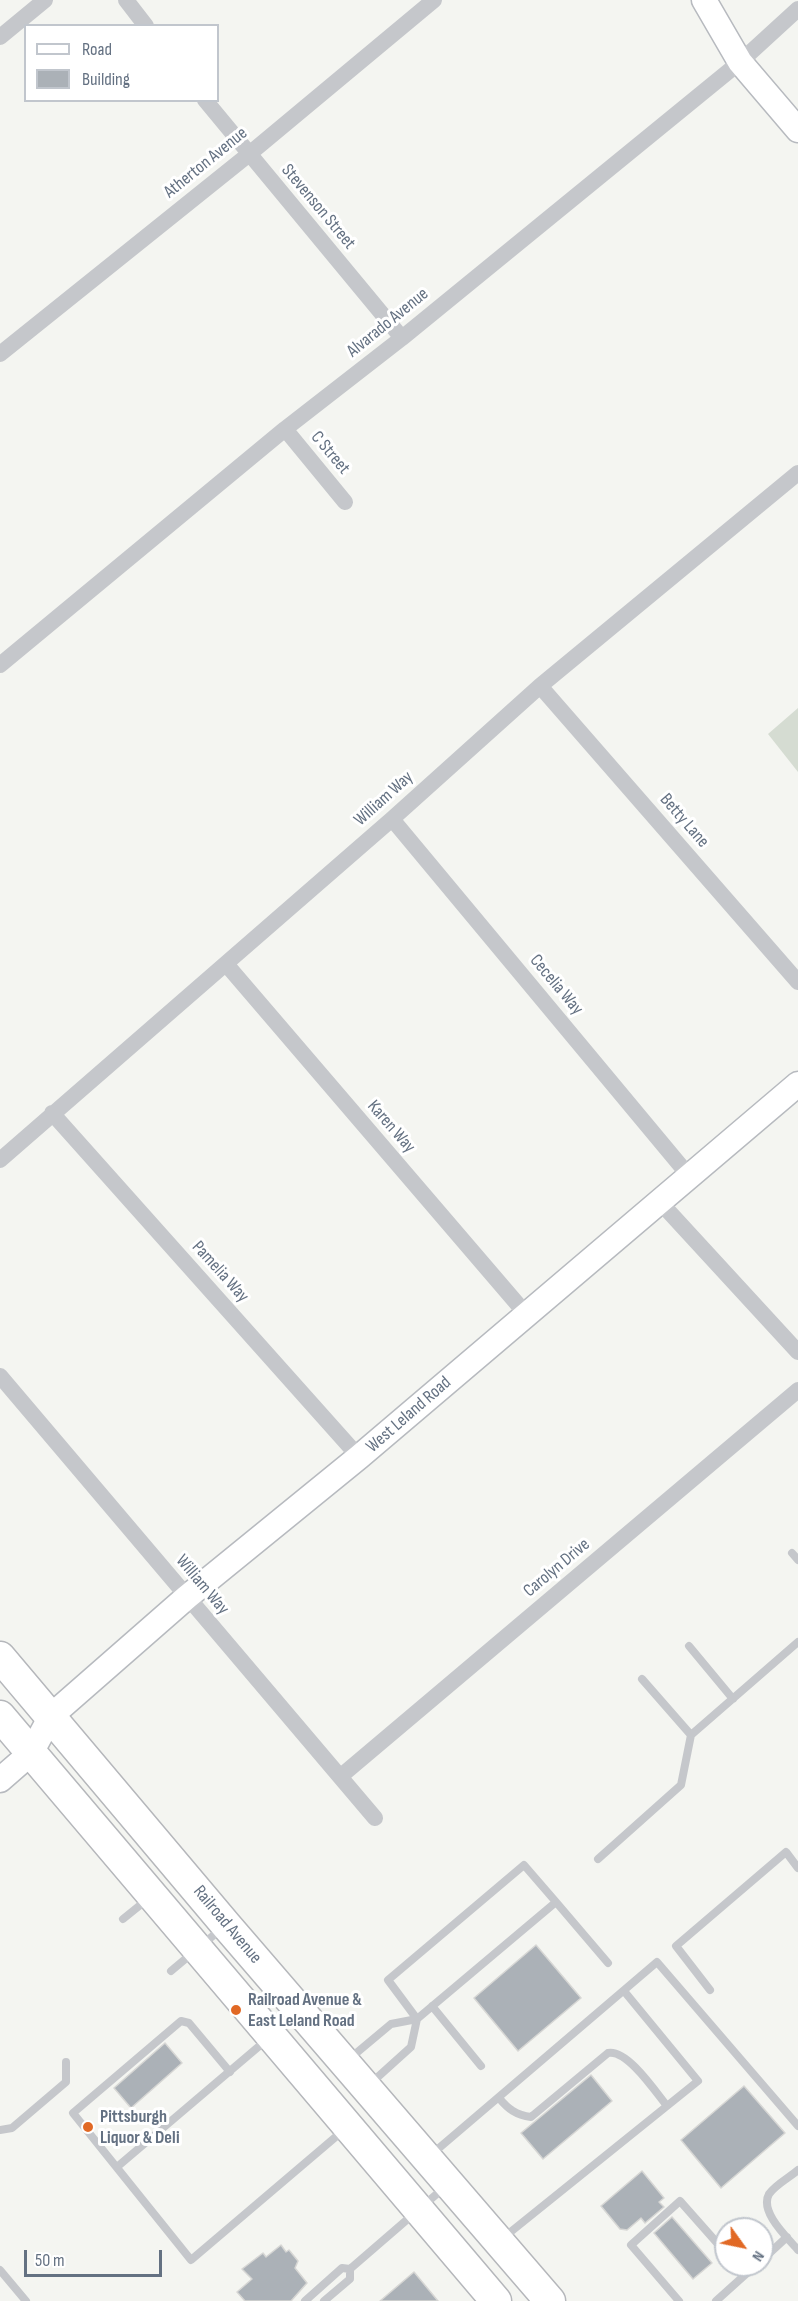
<!DOCTYPE html>
<style>
body{margin:0}
#map{position:relative;width:798px;height:2301px;overflow:hidden;background:#f4f5f1;font-family:"Sofia Sans Condensed",sans-serif}
canvas{display:block}
.legend{position:absolute;left:24px;top:24px;width:195px;height:78px;box-sizing:border-box;background:#fff;border:2px solid #c1c6cd;margin:0;padding:8px 10px;list-style:none;font-size:18px;color:#647182}
.legend li{display:flex;align-items:center;gap:12px;height:30px}
.legend b{width:30px;border:2px solid #c1c6cd}
.north{position:absolute;left:714px;top:2217px;width:60px;height:60px;box-sizing:border-box;background:#fff;border:2px solid #c1c6cd;border-radius:50%;rotate:123deg;font-size:16px;font-weight:700;line-height:24px;text-align:center;color:#647182}
.north::after{content:'';display:block;margin:auto;width:21px;height:27px;background:#e16925;clip-path:polygon(50% 0,100% 100%,50% 72%,0 100%)}
.scale{position:absolute;left:24px;top:2250px;width:138px;height:27px;box-sizing:border-box;border:3px solid #647182;border-top:0;padding-left:8px;font-size:18px;line-height:21px;white-space:nowrap;color:#647182;-webkit-text-stroke:4px #fff;paint-order:stroke}
</style>
<div id="map">
<canvas width="798" height="2301"></canvas>
<ul class="legend">
<li><b style="height:8px;background:#fff"></b>Road</li>
<li><b style="height:16px;background:#abb1b7"></b>Building</li>
</ul>
<div class="north">N</div>
<div class="scale">50 m</div>
</div>
<script>
const context = document.querySelector('canvas').getContext('2d');
context.lineJoin = 'round';
function fill(path, color) { context.fillStyle = color; context.fill(path, 'evenodd'); }
function trace(path, color, width, dash) { context.strokeStyle = color; context.lineWidth = width; context.lineCap = dash ? 'butt' : 'round'; context.setLineDash(dash || []); context.stroke(path); }
function label(font, color, halo, rows, align = 'center') {
  context.font = font + ' "Sofia Sans Condensed",sans-serif'; context.lineWidth = 6; context.setLineDash([]); context.textBaseline = 'middle'; context.strokeStyle = halo; context.fillStyle = color; for (const [text, x, y, turn = 0] of rows) {
    context.save(); context.translate(x, y); context.rotate((+turn || 0) * Math.PI / 180); context.textAlign = isNaN(turn) ? turn : align; if (halo) context.strokeText(text, 0, 0); context.fillText(text, 0, 0); context.restore();
  }
}
fill(new Path2D(`
 M798,708V772L768,734Z`), '#d5dcd2');
const building = new Path2D(`
 M536,1945L581,1998L518,2051L474,1998Z
 M165,2043L182,2063L131,2108L114,2088Z
 M591,2075L612,2101L543,2159L521,2133Z
 M744,2086L785,2133L721,2188L681,2140Z
 M642,2171L664,2198L659,2202L664,2207L645,2223L641,2218L627,2230L620,2229L601,2206Z
 M672,2217L712,2263L693,2279L654,2233Z
 M281,2245L286,2252L289,2250L298,2261L295,2268L307,2283L291,2301H245L237,2292L252,2279L242,2269L263,2253L266,2257Z
 M414,2272L438,2301H380Z`);
fill(building, '#abb1b7');
trace(building, '#d6d6d4', 1.5);
const secondary = new Path2D(`
 M704,0L740,62L798,130
 M0,1780L31,1753L51,1716L187,1597L359,1457L798,1084`);
const highway = new Path2D(`
 M0,1657L226,1925L550,2301
 M0,1716L496,2301`);
trace(secondary, '#b7babf', 27);
trace(highway, '#b5b7bb', 33);
trace(new Path2D(`
 M792,1553L798,1560
 M689,1646L733,1699
 M642,1679L691,1735
 M598,1859L681,1785L691,1735L798,1642
 M556,1902L608,1963
 M123,1919L149,1898
 M171,1971L221,1929
 M710,1990L676,1946L786,1852L798,1868
 M432,2006L481,2066
 M348,2060L391,2024L417,2019L556,1902L524,1865L388,1980L417,2019
 M230,2072L189,2023L181,2021L73,2113L191,2260L345,2129
 M370,2084L411,2047L417,2019
 M499,2098C508,2109 516,2115 531,2117L608,2053C627,2049 655,2091 667,2106
 M0,2130L12,2128L66,2082V2062
 M432,2154L657,1962L798,2126
 M117,2167L297,2014
 M798,2170C790,2177 775,2185 769,2194C759,2212 788,2238 798,2250
 M503,2238L698,2081L624,1991
 M762,2260L787,2237
 M736,2265L745,2275
 M0,2270L26,2301
 M305,2301L342,2268L350,2269
 M324,2301L350,2279V2269L446,2186
 M679,2301L631,2245L680,2201L726,2253
 M716,2301L756,2265`), '#c5c7cb', 8);
trace(new Path2D(`
 M126,0L146,26
 M0,37L45,0
 M205,100L402,338
 M0,354L248,155L434,0
 M285,429L345,502
 M0,665L285,429L402,338L740,62L798,9
 M540,686L798,982
 M392,819L690,1177
 M226,964L526,1314
 M52,1113L359,1457
 M0,1160L392,819L540,686L798,473
 M660,1202L798,1352
 M0,1376L375,1818
 M341,1776L798,1390`), '#c5c7cb', 16);
trace(secondary, '#fff', 24);
trace(highway, '#fff', 30);
for (const [x, y, r, color] of [
 [236,2010,6,"#e16925"],
 [88,2127,6,"#e16925"]
]) { const dot = new Path2D(); dot.arc(x, y, r, 0, 2 * Math.PI); context.fillStyle = color; context.fill(dot); trace(dot, '#fff', 2); }
label('18px', '#647182', '#fff', [
 ["Atherton Avenue",206,163,-39],
 ["Stevenson Street",318,207,50],
 ["Alvarado Avenue",388,323,-39],
 ["C Street",330,453,50],
 ["William Way",384,799,-42],
 ["Betty Lane",684,821,49],
 ["Cecelia Way",556,985,50],
 ["Karen Way",391,1127,49],
 ["Pamelia Way",220,1272,48],
 ["West Leland Road",409,1415,-41],
 ["Carolyn Drive",557,1568,-40],
 ["William Way",202,1585,50],
 ["Railroad Avenue",227,1925,50]
]);
label('bold 18px', '#647182', '#fff', [
 ["Railroad Avenue &",248,2000],
 ["East Leland Road",248,2021],
 ["Pittsburgh",100,2117],
 ["Liquor & Deli",100,2138]
], 'left');
</script>
